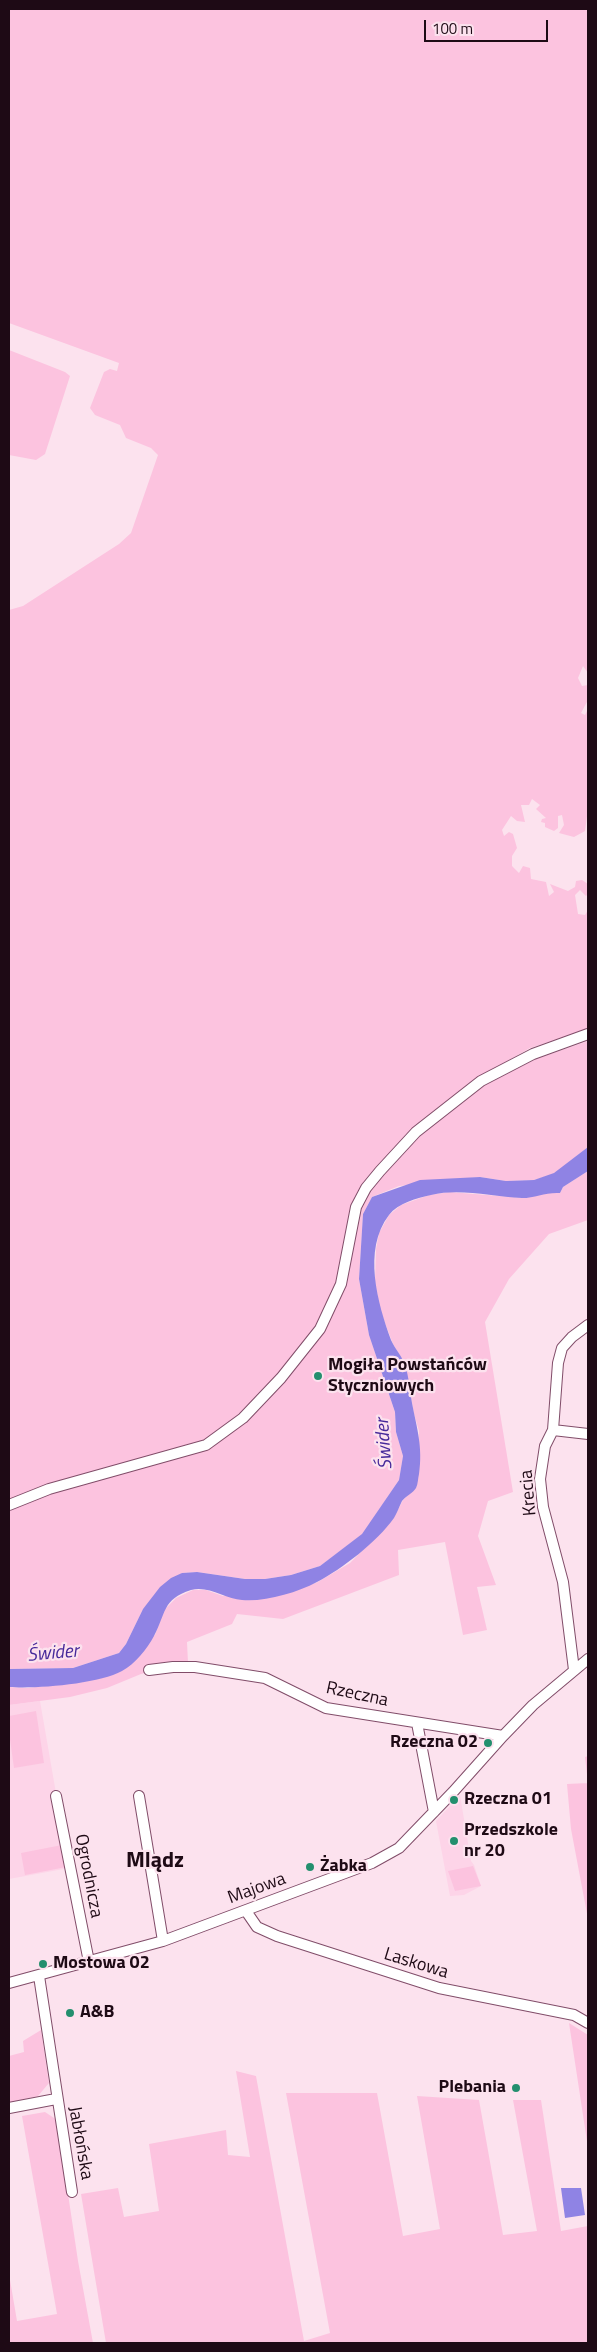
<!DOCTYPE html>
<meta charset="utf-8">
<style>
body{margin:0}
#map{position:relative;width:597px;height:2352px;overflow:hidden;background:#fce2ee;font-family:"Titillium Web",sans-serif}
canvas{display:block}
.frame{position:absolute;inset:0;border:10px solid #1e0a15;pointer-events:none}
.scale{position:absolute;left:424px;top:20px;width:124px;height:22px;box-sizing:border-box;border:2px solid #1e0a15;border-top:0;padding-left:6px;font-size:15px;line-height:18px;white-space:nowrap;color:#1e0a15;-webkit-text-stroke:4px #fce2ee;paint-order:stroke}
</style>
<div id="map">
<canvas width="597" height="2352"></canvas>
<div class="frame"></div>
<div class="scale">100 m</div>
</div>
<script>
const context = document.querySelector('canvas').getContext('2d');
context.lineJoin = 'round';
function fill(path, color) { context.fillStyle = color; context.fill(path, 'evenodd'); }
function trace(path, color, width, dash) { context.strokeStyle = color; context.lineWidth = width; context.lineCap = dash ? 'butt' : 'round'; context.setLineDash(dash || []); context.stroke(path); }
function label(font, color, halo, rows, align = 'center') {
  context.font = font + ' "Titillium Web",sans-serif'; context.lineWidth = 4.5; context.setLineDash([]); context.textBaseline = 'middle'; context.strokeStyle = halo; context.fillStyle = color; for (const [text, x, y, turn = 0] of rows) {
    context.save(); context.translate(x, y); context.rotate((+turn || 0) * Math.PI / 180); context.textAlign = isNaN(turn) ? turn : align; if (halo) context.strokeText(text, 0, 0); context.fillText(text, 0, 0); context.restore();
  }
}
fill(new Path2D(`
 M40,1701L69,1868L9,1879V1705Z
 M460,1795L471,1861L474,1865L481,1886L464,1895L450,1896L436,1821Z`), '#fdd4e8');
fill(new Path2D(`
 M9,9H588V673L583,666L578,678L582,686L588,685V700L581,713L585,715L588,709V809L585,831L574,837L559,833L564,825L562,815L558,816V828L554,831L545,827V823L541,822L542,819L546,818L536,809L540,805L532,799L529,805H521L525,822L517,821L511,816L502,830L504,836L509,832L513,834L517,848L512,856V866L519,873L523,866L530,868L531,879L546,882L549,896L554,892L550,884L568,891L575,887L576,881L582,880L588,884V894L586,896L580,890L575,895L578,914L585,915L588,910V1029L530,1048L472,1081L414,1128L361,1186L352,1206L338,1283L316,1326L278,1376L241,1415L204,1441L9,1500V610L23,606L119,544L131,533L158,455L151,448L126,438L120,425L95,415L90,408L104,372L110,369L117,371L119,363L9,323Z
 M9,350L65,372L70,376L45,454L36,460L9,455Z
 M588,1041V1147L554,1174L534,1180L506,1181L480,1177L399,1186L372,1197L363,1214L359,1279L369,1335L395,1412L396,1432L403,1456L399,1480L362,1535L320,1566L291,1575L265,1579H245L197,1572L182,1573L143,1609L126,1644L119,1653L73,1668L9,1669V1509L50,1492L208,1449L324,1331L346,1286L360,1210L369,1191L421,1134L485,1085L536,1059Z
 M588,1171V1220L549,1234L509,1279L485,1322L513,1492L488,1501L478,1536L496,1585L477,1587L487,1630L463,1635L445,1542L398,1550L399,1575L283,1619L237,1614L232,1624L187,1642L188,1663L141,1674L107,1688L70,1697L9,1705V1687L27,1688L83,1682L155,1635L163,1611L176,1598L193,1590H206L223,1596L316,1583L350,1563L393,1519L403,1500L416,1487L419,1431L414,1414L405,1364L393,1344L380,1310L375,1281L376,1249L379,1233L389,1215L401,1205L429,1195L450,1192L524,1198L548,1192L560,1193L563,1187Z
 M36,1711L44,1763L14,1768L9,1732V1716Z
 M588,1756V1919L571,1829L567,1784L588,1783L585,1757Z
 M62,1845L66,1867L25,1875L21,1853Z
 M473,1866L481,1886L455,1891L448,1871Z
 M569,2023L588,2035V2148Z
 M41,2030L49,2083L38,2096L9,2103V2056L24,2052L23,2041Z
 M236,2071L256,2076L304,2341L330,2333L286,2093H377L403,2236L440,2229L417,2096L479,2100L503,2235L537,2231L513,2100H541L561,2231L588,2226V2343H106L81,2194L118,2188L124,2217L159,2211L149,2144L226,2130L228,2155L250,2157Z
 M45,2112L57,2120L78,2261L93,2343H9V2274L17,2321L57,2314L22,2116Z`), '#fcc3df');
fill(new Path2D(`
 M588,1147V1171L563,1187L560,1193C546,1192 535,1198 522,1198C492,1197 461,1188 431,1195C417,1198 398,1203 389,1215C362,1250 378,1304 391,1340C395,1349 402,1356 405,1365C409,1377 410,1391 412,1403C417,1429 423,1447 419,1474C418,1478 418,1484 416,1488C413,1493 406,1496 402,1501C399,1507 397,1513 394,1518C377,1542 342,1569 317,1582C296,1593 265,1602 242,1600C226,1599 208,1585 191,1590C162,1599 166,1614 154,1636C147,1649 135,1664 122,1671C98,1684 37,1689 9,1687V1669L73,1668L119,1653L126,1644L143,1609L160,1587L171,1578L182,1573L197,1572L245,1579H265L291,1575L320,1566L362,1534L399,1480L403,1456L396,1432L395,1412L369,1335L359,1279L363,1214L372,1197L420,1180L480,1177L506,1181L534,1180L554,1173Z
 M561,2188H581L585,2215L565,2218Z`), '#8f83e4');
const minor = new Path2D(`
 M553,1430L588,1434
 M9,1505L49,1489L206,1445L243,1418L281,1378L320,1329L341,1284L356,1207L366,1188L380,1171L416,1132L481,1081L533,1054L588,1034
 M149,1670L173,1667H195L265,1678L326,1708L503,1736
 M574,1670L563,1582L543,1507L540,1479L545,1446L553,1430L558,1363L562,1348L572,1337L588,1325
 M417,1723L434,1812
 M56,1796L89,1962
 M139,1796L163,1941
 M246,1911L257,1927L277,1936L439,1988L574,2015L588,2023
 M39,1976L72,2192
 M9,1983L163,1941L372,1863L399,1848L453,1792L503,1736L533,1705L588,1659
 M9,2108L56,2099`);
trace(minor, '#814d69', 12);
trace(minor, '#fff', 10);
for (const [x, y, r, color] of [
 [318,1376,5,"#238f6e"],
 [488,1743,5,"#238f6e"],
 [454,1800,5,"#238f6e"],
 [454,1841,5,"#238f6e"],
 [310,1867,5,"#238f6e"],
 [43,1964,5,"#238f6e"],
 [70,2013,5,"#238f6e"],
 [516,2088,5,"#238f6e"]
]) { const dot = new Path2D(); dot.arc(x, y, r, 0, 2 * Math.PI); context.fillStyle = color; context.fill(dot); trace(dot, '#fce2ee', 2); }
label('bold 18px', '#1e0a15', '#fce2ee', [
 ["Mogiła Powstańców",328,1366],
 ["Styczniowych",328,1387],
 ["Rzeczna 02",478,1743,"right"],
 ["Rzeczna 01",464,1800],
 ["Przedszkole",464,1831],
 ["nr 20",464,1852],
 ["Żabka",320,1867],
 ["Mostowa 02",53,1964],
 ["A&B",80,2013],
 ["Plebania",506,2088,"right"]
], 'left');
label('18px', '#1e0a15', '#fce2ee', [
 ["Krecia",529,1493,-95],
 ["Rzeczna",357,1695,12],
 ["Ogrodnicza",88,1876,79],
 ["Majowa",257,1889,-20],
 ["Laskowa",416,1964,17],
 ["Jabłońska",80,2143,80]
]);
label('italic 19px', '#46299a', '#fce2ee', [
 ["Świder",385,1444,-94],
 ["Świder",53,1654,-5]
]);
label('bold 22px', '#1e0a15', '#fce2ee', [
 ["Mlądz",155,1862]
]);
</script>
